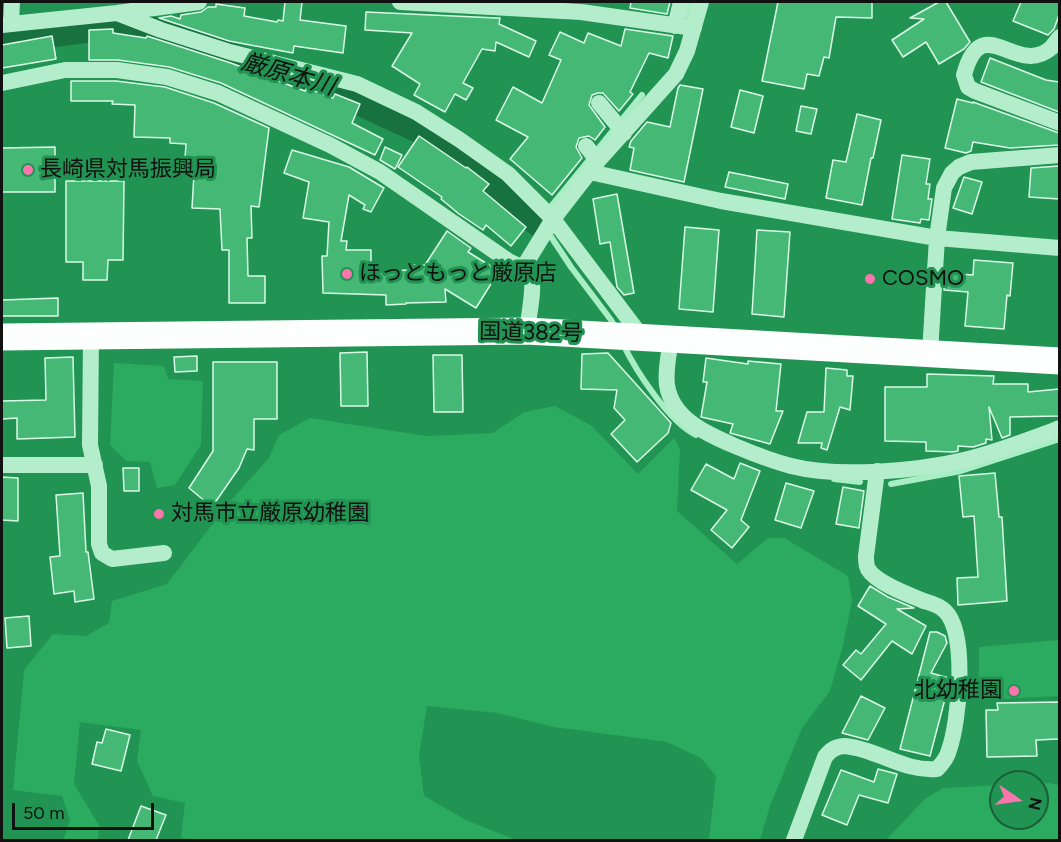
<!DOCTYPE html>
<meta charset="utf-8">
<style>
body{margin:0}
#map{position:relative;width:1061px;height:842px;overflow:hidden;background:#219352;font-family:Figtree,sans-serif}
canvas{display:block}
.frame{position:absolute;inset:0;border:3px solid #111;pointer-events:none}
.north{position:absolute;left:989px;top:770px;width:60px;height:60px;box-sizing:border-box;background:#219352;border:2px solid #1b5f38;border-radius:50%;rotate:103deg;font-size:16px;font-weight:700;line-height:24px;text-align:center;color:#111}
.north::after{content:'';display:block;margin:auto;width:21px;height:27px;background:#fa75ad;clip-path:polygon(50% 0,100% 100%,50% 72%,0 100%)}
.scale{position:absolute;left:12px;top:803px;width:142px;height:27px;box-sizing:border-box;border:3px solid #111;border-top:0;padding-left:8px;font-size:18px;line-height:21px;white-space:nowrap;color:#111;-webkit-text-stroke:4px #219352;paint-order:stroke}
</style>
<div id="map">
<canvas width="1061" height="842"></canvas>
<div class="frame"></div>
<div class="north">N</div>
<div class="scale">50 m</div>
</div>
<script>
const context = document.querySelector('canvas').getContext('2d');
context.lineJoin = 'round';
function fill(path, color) { context.fillStyle = color; context.fill(path, 'evenodd'); }
function trace(path, color, width, dash) { context.strokeStyle = color; context.lineWidth = width; context.lineCap = dash ? 'butt' : 'round'; context.setLineDash(dash || []); context.stroke(path); }
function label(font, color, halo, rows, align = 'center') {
  context.font = font + ' Figtree,"Noto Sans JP",sans-serif'; context.lineWidth = 6; context.setLineDash([]); context.textBaseline = 'middle'; context.strokeStyle = halo; context.fillStyle = color; for (const [text, x, y, turn = 0] of rows) {
    context.save(); context.translate(x, y); context.rotate((+turn || 0) * Math.PI / 180); context.textAlign = isNaN(turn) ? turn : align; if (halo) context.strokeText(text, 0, 0); context.fillText(text, 0, 0); context.restore();
  }
}
fill(new Path2D(`
 M114,363L164,366L168,379L203,381L201,445L175,485L157,488L150,462L126,461L110,445Z
 M555,406L592,426L638,474L674,438L680,449L677,511L737,564L768,538H784L848,576L852,601L843,645L830,691L802,728L770,806L760,840H709L716,776L701,758L667,742L554,727L497,713L427,706L419,756L424,796L466,820L516,840H201L181,838L185,803L153,796L137,761L141,730L80,722L74,784L99,825L98,840H63L70,820L62,796L13,790L24,670L53,634L86,636L109,623L112,601L167,584L227,505L269,458L279,435L310,418L427,436L493,433L524,412Z
 M1059,640V696L979,700V647Z
 M1037,783H1049L1059,785V840H886L925,799L943,788L1001,785V818H1037Z`), '#2bab60');
trace(new Path2D(`
 M688,17L690,2
 M616,329L611,320L571,267L540,220L642,95
 M623,344C636,371 669,422 696,435
 M834,479L860,482
 M891,484L961,471L1060,439`), '#a7eec4', 6);
trace(new Path2D(`
 M2,37L110,23L152,34L255,68L348,93L424,128L462,153L540,220`), '#17723f', 34);
const building = new Path2D(`
 M285,2H302L300,20L346,26L343,53L294,46L293,53L229,41L159,18L171,16L180,19L181,15L201,12L208,7H216V4L245,8L244,16L277,22L278,20L283,21Z
 M631,2H670L667,14L630,8Z
 M778,2H872V18L836,17L829,58L824,57L819,76L807,74L804,89L762,81Z
 M939,2H946L970,42L964,49L939,64L926,42L903,57L892,40L924,19L910,18Z
 M1021,2H1059V15L1054,29L1048,35L1013,21Z
 M366,12L497,18H500L499,24L536,41L529,57L496,42L495,51L482,49L463,83L473,88L466,100L455,94L445,112L414,95L420,84L392,66L412,33L365,30Z
 M113,29V33L146,38L147,36L231,63L305,91L307,88L333,98L335,94L360,104L352,123L383,139L375,155L221,83L169,67L118,60H89V30Z
 M625,29L673,36L668,58L649,53L630,92L633,94L619,111L603,93H598L592,95L589,105L605,127L595,140L589,136L579,138L576,147L582,158L552,195L510,159L528,137L496,120L513,87L542,103L561,60L549,55L560,32L584,43L588,33L621,46Z
 M52,36L56,59L2,68V45Z
 M990,58L1046,80L1059,82V112L981,82Z
 M71,81H116L165,87L214,103L269,128L259,207L251,206L252,238H247L248,276H265V303H229V250H222L220,209L192,208L194,173L184,172L186,144L170,143V138L134,137L135,105L112,104L113,101H71Z
 M680,85L703,89L684,182L630,170L634,148L629,147L631,141L647,122L670,127L678,88Z
 M740,90L763,96L754,133L731,127Z
 M957,99L973,103V102L1059,133V145L1010,148L973,142L971,151L966,153L945,148Z
 M801,106L817,109L811,134L796,131Z
 M857,114L881,120L873,158H871L862,205L826,198L833,160L846,162Z
 M419,136L466,168L467,167L489,184L483,191L526,227L511,246L486,225L483,230L459,214L441,199L442,197L398,167Z
 M55,147V192H2V148Z
 M385,147L402,155L395,169L380,160Z
 M292,150L349,167L384,188L371,212L363,209L365,205L349,195L341,241H347L346,250H371V271L411,270V265H425L447,231L471,248L468,252L499,271L476,308L445,289L446,302L406,303V304L386,305V295L323,293L322,256H327L329,222L303,218L309,182L284,173Z
 M902,155L930,159L926,184H930L928,199H932L929,220L921,219L920,223L892,219Z
 M1059,166V199L1029,197L1031,168Z
 M729,172L788,184L785,199L725,187Z
 M964,177L982,182L972,214L953,208Z
 M66,181H124L123,260H108L107,280H83V262H66Z
 M617,194L634,293L624,295L617,287L610,242L600,244L593,199Z
 M685,227L719,230L713,312L679,309Z
 M757,230L790,232L784,317L752,314Z
 M974,260L1013,263L1010,296L1007,295L1004,329L965,326L968,292L944,290L945,273L973,275Z
 M58,298V316H2V300Z
 M367,352L368,406H341L340,353Z
 M608,353L671,423L668,433L637,462L611,434L625,420L614,408L617,390L581,389L582,354Z
 M433,355H462L463,412H434Z
 M197,356V371L175,372L174,357Z
 M73,357L75,437L17,439V418L2,419V401L46,400L45,358Z
 M706,358L748,364V361L781,364L776,411H783L770,444L730,433L733,424L701,417L707,382H703Z
 M213,362H277V419H254V450L247,449L239,468L212,507L189,488L213,451Z
 M826,368L847,370V376H853L850,410L840,407L827,450L821,448L822,443H798L807,412H824Z
 M927,374L994,376L993,384H1028V392L1059,389V416L1010,417V435L1002,438L989,407L992,440L986,439V443L973,447L958,446V451L953,452L926,451V442L885,441V387H927Z
 M740,463L760,471L741,520L749,527L732,548L711,530L727,510L691,490L706,464L734,479Z
 M123,468H139V491H124Z
 M995,473L999,517H1002L1007,601L958,605L957,578L978,577L974,516L963,517L959,476Z
 M2,477L18,478V521L2,520Z
 M786,483L814,491L801,528L775,520Z
 M843,487L864,491L859,528L836,524Z
 M83,493L86,552H88L94,599L75,602L74,591L54,594L50,557L60,556L56,495Z
 M870,586L888,597L914,608L897,609L926,626L912,654L892,641L861,680L843,665L856,650L861,654L886,624L858,606Z
 M29,616L31,646L7,648L5,618Z
 M930,632H937L945,636L947,643L931,673L949,678L945,699L930,756L900,749Z
 M861,696L885,708L868,740L842,733Z
 M1059,702V739L1036,740L1037,756L987,757L986,710H998L997,703Z
 M106,729L130,735L121,771L92,764L97,742L102,743Z
 M878,769L897,774L888,803L859,795L847,825L822,815L841,770L874,782Z
 M141,806L166,815L156,840H128Z`);
fill(building, '#46b875');
trace(building, '#d9fae7', 1.5);
trace(new Path2D(`
 M400,2L581,12L694,28
 M117,13L161,30L230,52L357,84L416,112L460,140L508,174L553,219L523,268
 M11,24L12,2
 M2,25L117,13L199,2
 M675,26L681,2
 M1060,37C1057,40 1054,45 1051,48C1016,78 982,8 964,75L968,87L975,91L1060,123
 M2,83L65,70H117L167,77L218,93L330,145L380,172L510,262C516,265 526,268 530,274C536,284 528,319 527,331
 M599,103L624,133
 M586,146L598,161
 M590,172L721,201L937,238L1060,248
 M91,336L90,445L99,486V544L102,553L112,559L164,553
 M642,337L553,219L598,161L676,74L687,51L701,2
 M671,339C669,354 665,370 667,385C672,419 707,434 735,446C754,454 772,461 791,466C838,478 917,471 964,460C997,452 1028,440 1060,428
 M930,353L937,238L944,188L952,173L959,167L971,162L1060,155
 M2,465H95
 M794,840L825,757C830,750 836,746 845,746C877,749 904,772 937,769C942,764 947,758 949,750C959,722 968,633 945,611C939,605 931,603 924,601C909,595 876,583 868,569C866,565 866,560 866,556L877,471`), '#b3edcb', 16);
trace(new Path2D(`
 M2,337L527,331L1060,361`), '#fcfffe', 27);
for (const [x, y, r, color] of [
 [28,170,6,"#fa75ad"],
 [347,274,6,"#fa75ad"],
 [870,279,6,"#fa75ad"],
 [159,514,6,"#fa75ad"],
 [1014,691,6,"#fa75ad"]
]) { const dot = new Path2D(); dot.arc(x, y, r, 0, 2 * Math.PI); context.fillStyle = color; context.fill(dot); trace(dot, '#219352', 2); }
label('22px', '#111', '#219352', [
 ["長崎県対馬振興局",40,170],
 ["ほっともっと厳原店",359,274],
 ["COSMO",882,279],
 ["対馬市立厳原幼稚園",171,514],
 ["北幼稚園",1002,691,"right"]
], 'left');
label('22px', '#111', '#219352', [
 ["国道382号",531,333,1]
]);
label('italic 24px', '#111', '#219352', [
 ["厳原本川",288,75,16]
]);
</script>
